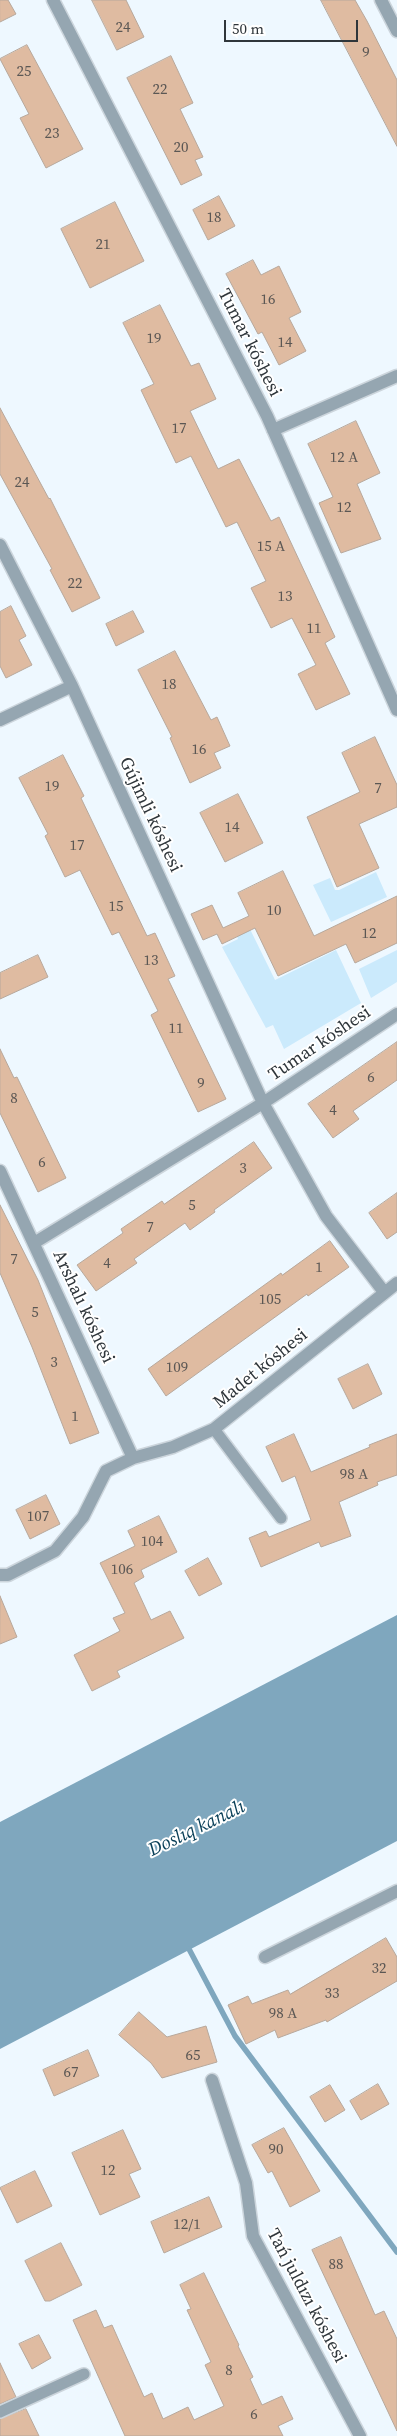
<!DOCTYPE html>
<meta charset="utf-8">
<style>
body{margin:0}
#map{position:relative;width:397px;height:2436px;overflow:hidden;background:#eef8ff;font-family:"Source Serif 4",serif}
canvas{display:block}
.scale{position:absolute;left:224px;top:20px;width:134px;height:22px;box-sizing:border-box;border:2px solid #2f363b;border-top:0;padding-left:6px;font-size:15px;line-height:18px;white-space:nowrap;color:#2f363b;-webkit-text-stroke:4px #fff;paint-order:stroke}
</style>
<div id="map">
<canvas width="397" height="2436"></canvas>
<div class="scale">50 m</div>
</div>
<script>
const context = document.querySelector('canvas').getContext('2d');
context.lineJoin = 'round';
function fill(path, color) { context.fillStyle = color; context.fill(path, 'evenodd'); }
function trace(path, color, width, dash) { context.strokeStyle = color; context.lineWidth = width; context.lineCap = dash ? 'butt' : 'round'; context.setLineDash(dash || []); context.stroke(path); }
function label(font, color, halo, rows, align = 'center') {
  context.font = font + ' "Source Serif 4",serif'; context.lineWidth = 4; context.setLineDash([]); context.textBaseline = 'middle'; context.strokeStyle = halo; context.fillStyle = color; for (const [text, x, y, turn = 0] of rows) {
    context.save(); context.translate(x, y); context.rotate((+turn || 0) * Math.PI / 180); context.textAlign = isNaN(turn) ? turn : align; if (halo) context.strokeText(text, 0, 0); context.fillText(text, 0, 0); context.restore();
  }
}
fill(new Path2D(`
 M376,872L387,897L331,922L313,885L330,878L335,890H339Z
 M246,921L275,980L336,950L361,1003L284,1049L273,1025L266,1028L222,947L238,939L233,928Z
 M397,950V982L371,998L359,969Z`), '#cbeafc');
fill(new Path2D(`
 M397,1615V1841L0,2049V1822Z`), '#7fa7be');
trace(new Path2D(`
 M189,1949L235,2036L397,2252`), '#7fa7be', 5.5);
const building = new Path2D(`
 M0,0H8L16,14L0,22Z
 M92,0H126L144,37L117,50Z
 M321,0H355L367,21L397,80V146Z
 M27,45L83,149L46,168L20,118L29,114L0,59Z
 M171,56L193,103L180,109L203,157L195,160L202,175L181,185L127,78Z
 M219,196L235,226L208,240L193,210Z
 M115,202L144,261L90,288L61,229Z
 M253,260L261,275L279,266L301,312L289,318L306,351L279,365L262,332L258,334L226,274Z
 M160,305L191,366L199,363L216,399L190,411L218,469L239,459L271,521L279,517L335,637L325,643L350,694L316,710L298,674L316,665L292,618L271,628L251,588L266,581L237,522L226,527L191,456L176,463L141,390L154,384L123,323Z
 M0,408L49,499L50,498L100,598L72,612L50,570L52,569L0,474Z
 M356,421L380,473L357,484L381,539L341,553L319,503L333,497L308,444Z
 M11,606L26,636L19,640L32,665L6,678L0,666V612Z
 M133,611L144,632L116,646L106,624Z
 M175,651L211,720L217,717L230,746L214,753L221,768L190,783L170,738L172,737L138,670Z
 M375,737L397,785V807L359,824L379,868L337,887L307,817L360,792L342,753Z
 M63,755L84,796L81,798L147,936L155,933L175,976L168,979L226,1099L198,1112L151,1015L158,1011L119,932L112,935L80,870L65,877L45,836L48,834L19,778Z
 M238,794L263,843L225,862L200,813Z
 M283,871L314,936L397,896V943L355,963L346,944L278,976L255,928L222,944L217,934L203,940L191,914L212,905L223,928L249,916L238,893Z
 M38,955L48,977L0,999V973Z
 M397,1042V1080L353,1111L359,1119L333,1138L308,1104Z
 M0,1049L14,1078L17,1077L66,1178L38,1192L0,1113Z
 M254,1142L272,1168L214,1210L215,1212L190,1230L185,1223L134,1259L137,1263L96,1291L77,1265L123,1233L121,1229L162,1201L164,1204Z
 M397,1193V1232L387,1239L369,1213Z
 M0,1205L38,1280L99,1433L70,1444L32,1347L0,1273Z
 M330,1241L349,1267L308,1296L307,1294L166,1396L148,1369L281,1273L282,1275Z
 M368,1364L382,1394L353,1409L338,1379Z
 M294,1434L311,1472L370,1447L369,1445L397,1434V1475L377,1482L378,1485L339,1502L351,1536L321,1547L319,1542L261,1567L249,1538L266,1531L269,1537L311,1520L295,1476L282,1482L266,1447Z
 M46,1495L60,1524L30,1539L16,1510Z
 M159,1516L177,1552L141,1570L144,1577L134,1583L151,1620L170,1611L184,1638L117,1671L120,1677L92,1691L74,1655L120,1631L113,1618L125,1613L100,1563L135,1546L128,1531Z
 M208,1558L222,1584L199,1596L185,1571Z
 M0,1596L17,1637L0,1644Z
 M386,1938L397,1957V1981L327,2022L326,2020L278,2038L275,2030L246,2044L228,2005L248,1996L252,2004L288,1990L290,1994Z
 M139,2012L167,2037L206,2026L217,2062L162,2078L151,2063L119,2035Z
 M88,2050L99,2076L54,2096L43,2070Z
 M378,2084L389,2104L361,2120L350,2101Z
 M330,2085L345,2110L325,2122L310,2097Z
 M284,2128L320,2191L290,2207L272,2171L268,2173L252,2145Z
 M123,2130L141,2169L129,2174L140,2197L100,2215L72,2153Z
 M35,2171L52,2206L17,2223L0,2188Z
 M209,2197L222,2227L164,2253L151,2222Z
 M341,2237L375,2315L384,2311L397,2339V2431L312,2250Z
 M61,2243L82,2285L50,2301H45L25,2261Z
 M204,2273L239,2345L238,2346L253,2377L250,2379L262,2405L282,2396L293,2419L278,2426L283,2436H125L73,2320L96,2310L104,2328L112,2325L144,2397L152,2393L163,2419L188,2407L194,2420L224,2406L205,2365L211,2362L187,2310L191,2309L180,2285Z
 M39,2335L51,2358L32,2369L19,2344Z
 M0,2363L16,2397L0,2404Z
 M26,2409L39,2436H0V2419Z`);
fill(building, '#dfbba1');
trace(building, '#b7a89c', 1);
const lane = new Path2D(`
 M214,1429L281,1518
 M0,2412L84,2374`);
const street = new Path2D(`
 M53,0L267,416L397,710
 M381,0L397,31
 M273,430L397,376
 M0,545L72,686L263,1103L326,1216L384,1292
 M0,720L72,686
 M0,1171L133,1458
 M34,1243L263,1103L397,1014
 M0,1575H8L55,1551L83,1517L106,1471L133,1458L173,1447L214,1429L397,1283
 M265,1957L397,1891
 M212,2080L246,2183L253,2236L360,2436`);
trace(lane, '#ccd5dc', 14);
trace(street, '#ccd5dc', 15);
trace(lane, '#95a6b1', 11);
trace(street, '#95a6b1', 12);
label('15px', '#5b5754', null, [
 ["24",123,28],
 ["9",366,53],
 ["25",24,72],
 ["22",160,90],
 ["23",52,134],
 ["20",181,148],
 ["18",214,218],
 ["21",103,245],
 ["16",268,300],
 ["19",154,339],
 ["14",285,343],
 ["17",179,429],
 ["12 А",344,458],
 ["24",22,483],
 ["12",344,508],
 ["15 А",271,547],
 ["22",75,584],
 ["13",285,597],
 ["11",314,629],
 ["18",169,685],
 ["16",199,750],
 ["19",52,787],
 ["7",378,789],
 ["14",232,828],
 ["17",77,846],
 ["15",116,907],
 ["10",274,911],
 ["12",369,934],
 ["13",151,961],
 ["11",176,1029],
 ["6",371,1078],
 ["9",201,1084],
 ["8",14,1099],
 ["4",333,1111],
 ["6",42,1163],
 ["3",243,1169],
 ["5",192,1206],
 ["7",150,1228],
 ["7",14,1260],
 ["4",107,1264],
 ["1",319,1268],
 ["105",270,1300],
 ["5",35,1313],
 ["3",54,1363],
 ["109",177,1368],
 ["1",75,1417],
 ["98 А",354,1475],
 ["107",38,1517],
 ["104",152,1542],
 ["106",122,1570],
 ["32",379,1969],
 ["33",332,1994],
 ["98 А",283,2014],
 ["65",193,2056],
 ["67",71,2073],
 ["90",276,2150],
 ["12",108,2171],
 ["12/1",187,2225],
 ["88",336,2265],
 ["8",229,2371],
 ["6",254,2415]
]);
label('18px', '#2f363b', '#fff', [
 ["Tumar kóshesi",249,343,63],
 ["Gújimli kóshesi",150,815,65],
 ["Tumar kóshesi",320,1044,-34],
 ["Arshalı kóshesi",83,1307,65],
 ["Madet kóshesi",261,1369,-39],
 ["Tań juldızı kóshesi",306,2296,62]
]);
label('italic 19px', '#083e57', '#fff', [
 ["Doslıq kanalı",197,1829,-26]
]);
</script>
